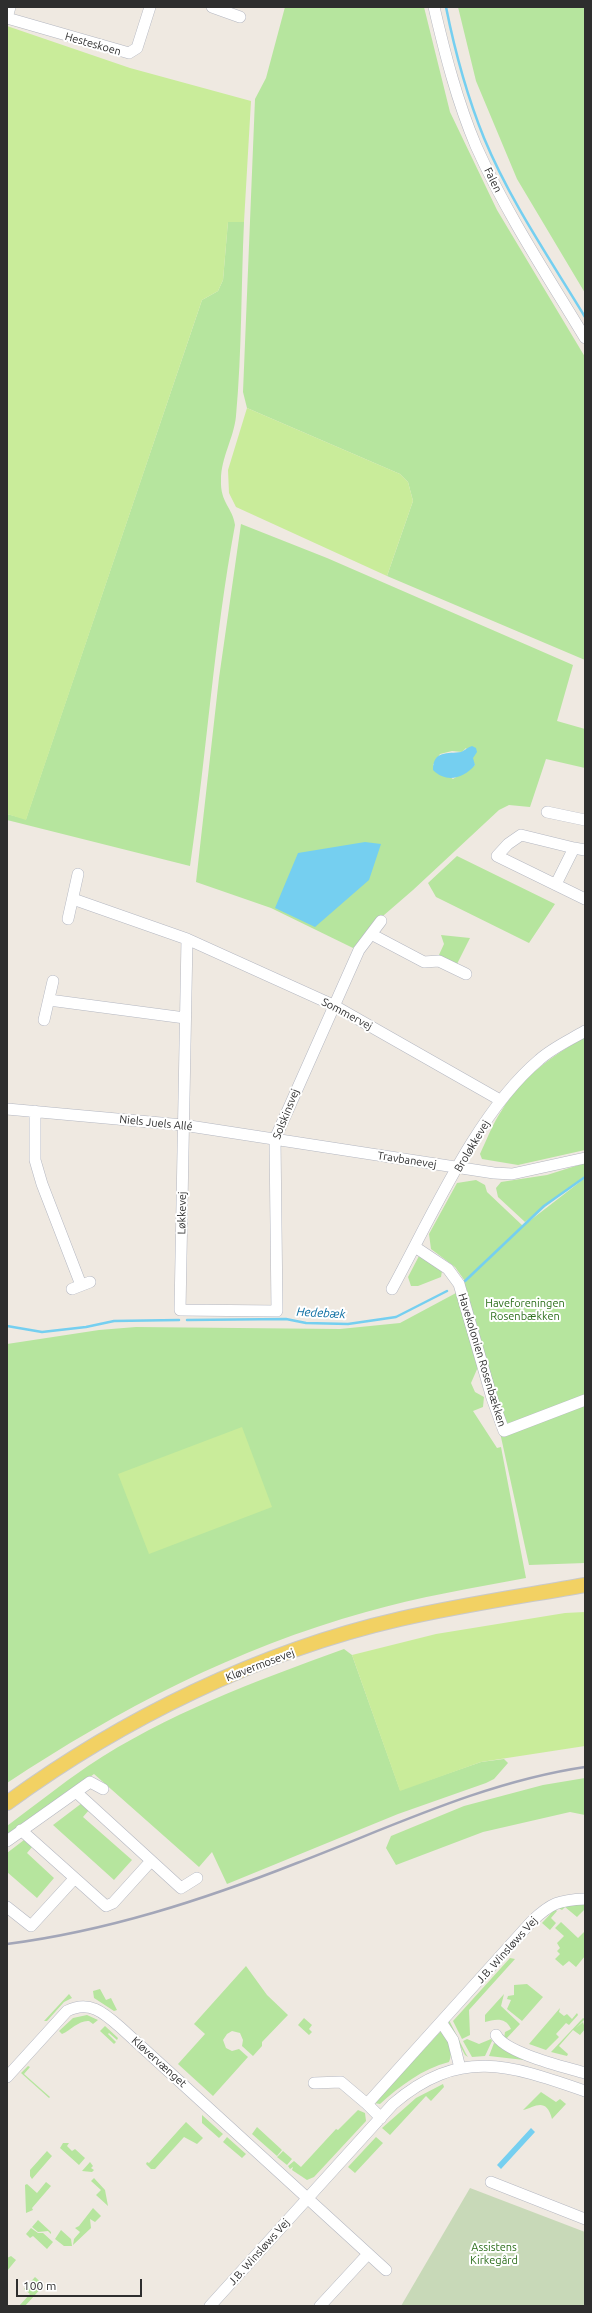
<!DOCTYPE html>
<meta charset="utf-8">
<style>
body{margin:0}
#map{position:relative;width:592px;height:2313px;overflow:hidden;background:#efe9e1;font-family:Ubuntu,sans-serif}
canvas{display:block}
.frame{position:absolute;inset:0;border:8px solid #2e2e2e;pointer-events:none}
.scale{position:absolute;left:16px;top:2279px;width:126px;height:18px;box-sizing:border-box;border:2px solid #2e2e2e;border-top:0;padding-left:5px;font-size:12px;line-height:14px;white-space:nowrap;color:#2e2e2e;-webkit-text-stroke:3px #fff;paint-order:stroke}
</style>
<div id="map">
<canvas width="592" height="2313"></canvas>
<div class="frame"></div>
<div class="scale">100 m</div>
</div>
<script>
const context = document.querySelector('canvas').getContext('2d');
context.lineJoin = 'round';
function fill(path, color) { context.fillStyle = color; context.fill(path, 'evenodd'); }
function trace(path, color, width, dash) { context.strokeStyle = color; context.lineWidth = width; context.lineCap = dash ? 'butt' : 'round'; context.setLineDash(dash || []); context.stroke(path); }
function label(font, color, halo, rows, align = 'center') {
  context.font = font + ' Ubuntu,sans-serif'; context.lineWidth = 4; context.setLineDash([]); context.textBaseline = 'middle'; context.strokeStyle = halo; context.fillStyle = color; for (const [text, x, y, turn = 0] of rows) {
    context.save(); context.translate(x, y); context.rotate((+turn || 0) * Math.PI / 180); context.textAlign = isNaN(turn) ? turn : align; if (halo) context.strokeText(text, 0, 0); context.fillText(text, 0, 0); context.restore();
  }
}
fill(new Path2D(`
 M285,7H424L450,112L497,210L585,357V660L387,576L413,501L408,482L400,474L247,408L243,392L255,99L266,78Z
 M458,7H585V293L517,179L476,81Z
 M228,221L244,222C241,286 242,351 236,416C234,438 221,457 221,480C220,503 233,508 235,525C214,638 207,753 190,866L7,820V814L26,819L202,300L218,291L223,280Z
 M241,524L327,558L573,665L557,721L585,729V768L546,759L530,807L509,805L499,810L413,890L376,922L353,948L271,908L196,882L219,678ZM466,748L475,765L453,779L433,765L440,754L452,751L462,752Z
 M457,856L555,904L529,943L436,897L428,883Z
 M441,935L470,938L456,966L438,957L444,944Z
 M585,1037V1150L518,1165L482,1159L480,1154C487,1139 493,1123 502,1110C521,1078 553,1055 585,1037Z
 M585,1163V1176L525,1222L498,1197L496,1188L501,1182L547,1175Z
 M585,1178V1563L529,1565L501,1437L457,1290L465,1281L455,1267L431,1249L429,1234L457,1183L476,1180L485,1185L487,1192L523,1226Z
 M419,1256L442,1271L441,1277L418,1286H411L408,1277Z
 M456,1293L478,1367L471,1383L475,1392L484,1397L483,1407L473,1411L497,1448L501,1447L526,1578C472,1588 418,1597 366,1612C236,1648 119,1709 7,1783V1344L99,1330L136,1327L340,1329L400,1323Z
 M344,1649L352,1655L400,1790L481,1762L504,1759L508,1763L494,1779L486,1783L398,1814L227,1884L212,1852L199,1867L94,1774L7,1837V1826C34,1806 60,1785 88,1766C166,1714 256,1681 344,1649Z
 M585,1778V1815L570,1812L483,1832L396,1865L386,1848L391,1836L464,1806L543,1785Z
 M82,1803L89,1810L83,1817L132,1860L114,1880L53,1825Z
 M24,1840L32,1847L27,1853L54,1878L37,1898L7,1872V1853Z
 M585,1902V1909L577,1917L565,1907L562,1910L555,1906Z
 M555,1909L557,1911L551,1918L556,1923L550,1930L542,1923Z
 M561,1922L578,1938L585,1931V1956L576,1967L569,1961L563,1966L555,1959L560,1954L557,1951L560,1948L557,1943L564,1936L555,1928Z
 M510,1958L515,1959L469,2010L470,2035L462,2039L453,2021Z
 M246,1966L267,1995L288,2015L262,2042V2046L253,2056L242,2046L243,2040L240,2033L232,2031L227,2034L223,2040L226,2048L232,2051L239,2049L248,2057L213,2096L178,2064L205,2034L194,2024Z
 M527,1984L543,1997L522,2021L507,2009L511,2000L507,1999L508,1996L514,1995V1985Z
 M100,1989L106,2000L111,1998L117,2010L114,2011L94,1998L93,1991Z
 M69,1994L72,1998L64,2002L47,2021H44Z
 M504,1994L501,2006L520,2024L506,2039L504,2038L505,2032L511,2029C505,2016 494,2020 485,2022V2015Z
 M560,2008L559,2012L564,2016L567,2014L572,2019L577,2013L578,2015L569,2025L566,2023L556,2034L559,2037L546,2050L529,2044Z
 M87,2015L98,2020L93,2024L89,2021C79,2020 71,2030 62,2034L59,2031L73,2018Z
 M304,2018L312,2025L309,2029L312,2032L309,2035L298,2025Z
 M583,2018L585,2019L576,2028L583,2022L585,2029L580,2035L573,2030L559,2046L568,2054L567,2056L551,2052Z
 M449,2020L466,2054L468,2057L465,2055L449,2024Z
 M105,2026L118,2038L117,2040L109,2033L108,2034L116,2042L114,2044L100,2031Z
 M441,2031C448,2038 454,2052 449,2062C422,2069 400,2086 380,2104L374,2103Z
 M467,2039L479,2044L491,2039L492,2041L485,2056L472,2057L463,2041Z
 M494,2043L525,2057L524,2060L489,2056Z
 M28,2066L30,2067L24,2074L50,2097L49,2098L21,2073Z
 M443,2084L444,2087L431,2101L426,2096L390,2135L382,2128L416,2098Z
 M541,2092L556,2102L560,2099L566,2104L552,2119C546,2096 534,2108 523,2110Z
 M358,2110L365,2113L366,2121L314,2177L307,2180L292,2170L293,2167L290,2169L288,2166L294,2161L301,2167L336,2129L338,2130Z
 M202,2115L223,2134L219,2138L202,2123Z
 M186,2122L203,2138L197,2144L184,2137L155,2169H151L146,2164L147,2162L149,2163Z
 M257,2127L282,2150L277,2156L252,2134Z
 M227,2137L246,2154L242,2158L223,2142Z
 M376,2137L383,2143L355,2173L348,2167Z
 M63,2143H69L67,2146L72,2151L75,2149L85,2158L79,2165L60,2148Z
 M47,2151L52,2156L32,2179L30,2176V2170Z
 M283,2151L292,2159L287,2165L277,2157Z
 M90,2162L93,2166L91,2168L94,2170L92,2172L82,2171Z
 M94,2178L105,2190L108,2206L96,2195L101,2190L91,2181Z
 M46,2182L51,2186L32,2208L33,2210L26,2213L25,2185L27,2184L37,2193Z
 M93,2208L101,2216L95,2222L90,2219L91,2228L73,2245L74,2239L80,2232L75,2228L79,2226Z
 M38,2220L51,2232V2234L48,2231L38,2232L32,2227Z
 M31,2228L38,2233H43L53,2242L47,2249L33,2236L30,2238L26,2234Z
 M61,2230L71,2239L72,2246H64L55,2239Z
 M11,2256L16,2260L7,2271V2258Z
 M35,2277L44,2285L25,2306H19L30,2294L24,2289Z`), '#b6e59e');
fill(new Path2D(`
 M470,2188L585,2232V2306H401Z`), '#c8d9b8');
fill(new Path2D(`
 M7,26L130,68L251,101L244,222H228L223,280L218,291L202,300L26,820L7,814Z
 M247,408L400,474L408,482L413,501L387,576L236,507L229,493L228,470Z
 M242,1427L272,1507L149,1554L118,1474Z
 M585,1612V1746L481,1762L400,1791L352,1655L436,1634L565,1613Z`), '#c9ec9a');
fill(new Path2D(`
 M472,746L476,748L477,752L473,758L475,765C463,779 446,783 433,770C433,750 448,754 461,752C464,751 468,747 472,746Z
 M365,842L381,844L369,880L315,927L275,908L298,853Z
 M531,2128L535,2132L501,2169L497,2165Z`), '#75cff0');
trace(new Path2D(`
 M446,7C455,52 467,96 484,138C510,201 550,259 585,317
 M465,1281L544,1206L585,1177
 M187,1320L286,1319L306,1323L348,1324L396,1317L447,1291
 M7,1326L42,1332L86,1327L114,1321L179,1320`), '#75cff0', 2.5);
const minor = new Path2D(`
 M212,7L240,17
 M434,7C445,54 457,101 476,146C506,213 547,275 585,338
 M7,18L129,53L137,48L150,7
 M7,18L10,7
 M547,812L585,820
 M574,848L521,835L508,844L497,856L585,899
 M556,884L574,848L585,850
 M73,899L187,939L180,1310L277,1311L275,1139L359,950L381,921
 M68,919L78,874
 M371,934L424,962L439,961L466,974
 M187,939L333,1005L500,1100
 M49,1000L185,1018
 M44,1020L53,981
 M7,1109L183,1125L494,1173L512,1174L585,1158
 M35,1111V1160L42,1184L81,1285
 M415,1247L448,1269L459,1284L492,1398L504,1431L585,1400
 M72,1289L90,1282
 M392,1289C431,1218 477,1112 539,1060C552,1048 570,1040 585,1031
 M76,1792L181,1888L197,1878
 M21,1830L106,1906L113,1903L151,1861
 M7,1841L90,1782L103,1789
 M7,1907L31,1926L74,1879
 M441,2022L453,2040L460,2068
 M496,2035C505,2053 565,2067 585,2073
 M7,2077L67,2011C89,2000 103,2012 120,2027L386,2270
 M314,2083L341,2082L367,2104
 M381,2118L367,2104L532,1921C551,1903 559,1900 585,1899
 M491,2182L585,2219
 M210,2306L393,2104C460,2047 510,2065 585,2091
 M320,2306L368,2254`);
const major = new Path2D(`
 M7,1803C122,1719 260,1651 400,1619C461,1605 523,1596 585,1585`);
trace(minor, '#b4b7c1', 12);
trace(major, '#c9c9c9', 16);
trace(minor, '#fff', 11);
trace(major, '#f2d163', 14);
trace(new Path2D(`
 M7,1944C107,1931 203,1900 297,1863C391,1827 484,1782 585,1767`), '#a3a6b8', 2.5);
label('11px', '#2e2e2e', '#fff', [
 ["Hesteskoen",93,44,16],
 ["Falen",493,180,64],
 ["Sommervej",347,1014,28],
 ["Solskinsvej",286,1114,-68],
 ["Niels Juels Allé",156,1123,6],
 ["Broløkkevej",472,1146,-59],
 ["Travbanevej",407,1160,9],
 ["Løkkevej",182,1213,-89],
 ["Havekolonien Rosenbækken",482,1360,73],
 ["Kløvermosevej",260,1665,-21],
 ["J.B. Winsløws Vej",507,1950,-48],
 ["Kløvervænget",159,2062,42],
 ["J.B. Winsløws Vej",259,2252,-48]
]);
label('11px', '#2c6e1b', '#fff', [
 ["Haveforeningen",525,1303],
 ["Rosenbækken",525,1316],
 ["Assistens",494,2247],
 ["Kirkegård",494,2260]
]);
label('italic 12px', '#0d6fa3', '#fff', [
 ["Hedebæk",321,1313,3]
]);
</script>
